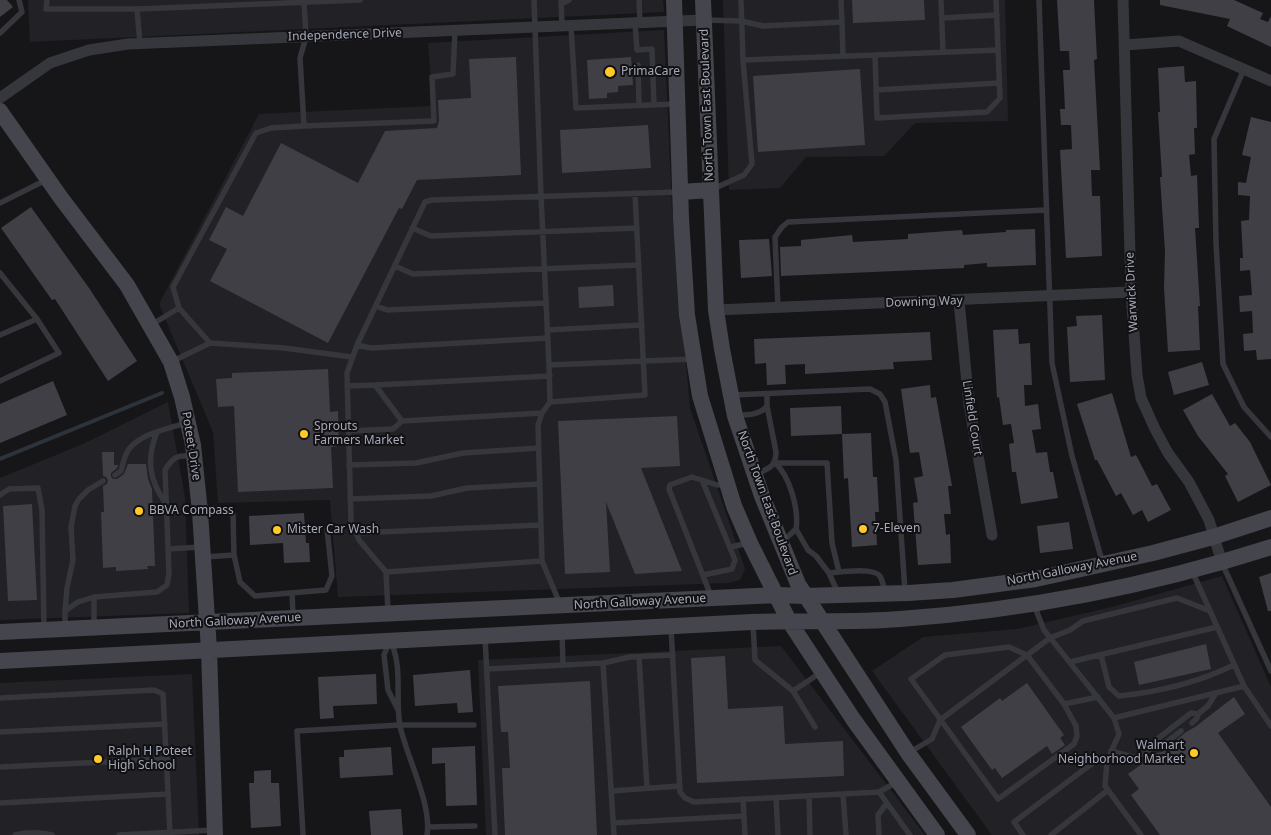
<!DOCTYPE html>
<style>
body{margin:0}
canvas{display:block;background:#161518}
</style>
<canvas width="1271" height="835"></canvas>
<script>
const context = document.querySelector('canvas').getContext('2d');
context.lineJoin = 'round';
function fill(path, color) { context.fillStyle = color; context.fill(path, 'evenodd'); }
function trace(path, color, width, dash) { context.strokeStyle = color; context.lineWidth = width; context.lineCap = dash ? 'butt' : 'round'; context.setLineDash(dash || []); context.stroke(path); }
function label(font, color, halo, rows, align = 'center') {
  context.font = font + ' "Noto Sans",sans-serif'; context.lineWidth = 4; context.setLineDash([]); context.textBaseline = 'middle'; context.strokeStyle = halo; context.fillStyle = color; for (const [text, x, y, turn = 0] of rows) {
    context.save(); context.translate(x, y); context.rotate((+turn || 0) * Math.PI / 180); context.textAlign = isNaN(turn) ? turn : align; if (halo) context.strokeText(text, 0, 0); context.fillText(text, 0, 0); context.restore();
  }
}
fill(new Path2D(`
 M28,0H663L664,12L30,42Z
 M723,0H1005L1008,121L915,123L884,156L806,157L780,188L729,190Z
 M664,30L672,208L690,408L745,569L740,580L727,583L338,597L330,500L218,503L213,432L159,304L259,114L433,106L428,43Z
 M168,402L185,497L189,613L0,620V478L83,444Z
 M1222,576L1271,687V835H992L872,671L923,637L1017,629L1112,607Z
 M781,646L925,835H486L478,660Z
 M192,674L199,835H0V683Z`), '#222125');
trace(new Path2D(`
 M0,459L162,393`), '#2b333d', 4);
fill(new Path2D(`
 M0,0H7L13,7L0,17Z
 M852,0H924L925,20L853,23Z
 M1057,0H1094L1097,59L1094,60L1100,170H1091L1092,196H1100L1102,256L1066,258L1060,150L1072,149L1071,125H1061L1060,109H1065L1063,70H1070L1069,51H1060Z
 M1160,0H1234L1263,13L1260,19L1268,22L1271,16V47L1227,26L1230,19L1160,5Z
 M516,57L521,175L417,180L402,209L399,208L328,343L210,281L227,249L209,240L226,207L243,216L281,143L358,183L385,131L437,128L439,121L438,100L471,98L469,59Z
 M631,57L633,85L618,86V92L607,93V98L589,99L587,60Z
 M1184,66L1185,82L1196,81L1197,128H1194L1195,154L1189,155L1191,176L1197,175L1199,228H1195L1200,306H1198L1200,350L1168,352L1164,288L1165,251L1160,177H1162L1158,112H1160L1158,68Z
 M860,69L865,145L758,152L753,76Z
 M1251,117L1271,122V359L1257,360L1256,350L1244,351L1243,334L1253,333L1252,311L1240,312L1239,296L1252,295L1250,270L1240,271V258H1243L1241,221L1249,220L1250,196L1238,195V182L1246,183L1251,157L1242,155Z
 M648,125L651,168L562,173L560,130Z
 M31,207L89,288L137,361L108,381L55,299L52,300L1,228Z
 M1035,229L1036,265L987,267V263L964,265V268L781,276L780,247L801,246V240L852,235L853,242L908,239V234L934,232L962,230L963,235L1006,232V230Z
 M769,239L772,276L741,278L739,240Z
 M613,285L614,306L579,308L578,287Z
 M1102,315L1105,380L1070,382L1067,327L1077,326L1076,316Z
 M1018,329L1019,344L1030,343L1032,385H1024L1025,406L1038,404L1041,429L1032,430L1036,453L1047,452L1050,472H1053L1058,498L1021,504L1016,472H1012L1009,444L1014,443L1011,424L1003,425L999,397L997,398L993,330Z
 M930,332L932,360L893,362L894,369L805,374V364L785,365L786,384L767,385L766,363L755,364L754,339Z
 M1202,362L1209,385L1174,395L1168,372Z
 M328,369L330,412L338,411L339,446L331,447L333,488L238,492L234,406L218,407L216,379L232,378V373Z
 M53,381L67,415L0,443V404Z
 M930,385L931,398L936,397L952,486H948L951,514H944L946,535L950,534L951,563L918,565L913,503L918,502L914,478L923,476L919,452L910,453L901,389Z
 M1112,393L1131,457L1136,455L1152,486L1157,484L1171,510L1148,522L1142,510L1133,515L1121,493L1116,496L1097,460H1095L1077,404Z
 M1212,394L1230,426L1235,423L1250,442L1271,485L1238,502L1225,476L1228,474L1198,436L1183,410Z
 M841,406L842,434L791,436L790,408Z
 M677,416L680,466L641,468L682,571L635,574L606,502L610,572L565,574L558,421Z
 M871,433L873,477H877L879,512H875L877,545L852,547L848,478L844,479L842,434Z
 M102,452H114V465H118L117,468L111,473V477L113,479H117L124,474L128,464H146L148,479L152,489L155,566H147L148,569L116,571V567L103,568L101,512H104L103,486L107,484L108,480L106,477L103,476Z
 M32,504L37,600L8,601L3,506Z
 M304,513L306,543H309L310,562L284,563L283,543L250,545L249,516Z
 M1069,522L1073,549L1040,553L1037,526Z
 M1271,573V611H1268L1259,577Z
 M1206,644L1211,669L1139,685L1134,662Z
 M725,656L728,709L783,706L785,744L843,741L844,776L697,783L691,658Z
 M470,670L473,712L458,713L457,703L415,706L413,675Z
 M376,674L377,704L333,706L334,718L320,719L318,677Z
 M590,681L597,835H505L502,768H510L508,732H501L498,686Z
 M1027,683L1064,735L1060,738L1065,745L1052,754L1047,746L1002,778L995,768L992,770L961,727L1000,698L1002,701Z
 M1234,697L1245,714L1218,733L1271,807V835H1160L1131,795L1139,789L1128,774L1157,753L1162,752L1186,732L1195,727Z
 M475,746L477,805L446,806L445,763L432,764V748Z
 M391,747L393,775L340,778L339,757H344V750Z
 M271,770V783H279L281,826L251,828L249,783H254V771Z
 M401,809L403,835H371L369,811Z`), '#403f45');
trace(new Path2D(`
 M47,0L46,9H137L140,44
 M534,0L541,196L549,365
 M561,0L562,26
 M639,0L640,23
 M741,0L743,60L875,55L877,118L987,112L1000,98L996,0
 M941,0L943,52
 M1039,0L1052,363L1072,456L1103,564
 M561,4L569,0
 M137,9L360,0
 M942,18L997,15
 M705,20L741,21L763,26L842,22L841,0
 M842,22L843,56
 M635,23L637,50L652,49L654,105
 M571,26L576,108L675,104
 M0,33L22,12L19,0
 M875,55L998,50
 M638,65L639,105
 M1244,69L1214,139L1216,243L1223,364L1244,407L1271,437
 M876,90L999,83
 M304,126L434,121L432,77L453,74L455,30
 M713,189L744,175L752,164L743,60
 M0,203L46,180
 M412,228L431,236L637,228
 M395,266L413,274L639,265
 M0,273L37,319L59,353L0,381
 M376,306L387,310L546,303
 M778,308L775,237L782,227L788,222L1046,210
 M151,325L179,308
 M547,330L642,325
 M0,335L37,319
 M210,343L179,308L173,287L256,133L271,128L304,126L300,58L306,37L304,2
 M357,345L371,348L548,338
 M173,361L210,343L284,348L352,357
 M375,385L550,376
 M347,386L375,385L402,421L393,429L349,431
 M733,395L870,389L880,394L885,402L896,460L905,591
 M550,402L645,395L635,193
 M737,415C748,415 760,415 767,406V394
 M402,421L542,413
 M157,432C146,459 149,480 166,504
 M775,463H827L832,543L839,572
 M775,463C790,476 799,510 796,529L782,542
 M349,465L416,463L463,453L539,448
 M756,474C768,469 776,467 776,452L767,406
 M115,475L121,471C123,464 124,456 129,449C142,433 168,429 186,423
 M702,480L735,560L732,569L703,575
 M0,495L9,489L38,488L42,510L44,628
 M350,499L431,496L467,488L540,484
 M202,507L221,509L233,514L234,555
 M796,529L808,550L816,556L829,573L838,593
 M356,533L541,525
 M731,547L748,543
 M168,549L201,547
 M205,557L234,555L240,582L255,596L326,590L332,576L327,528
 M1222,563L1271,671
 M386,572L542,561
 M829,573C840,572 873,567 880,576C882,580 884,587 885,591
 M292,593L293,616
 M711,596L669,489L670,485L692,477L717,485L725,484
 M560,604L542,561L538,425L542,413L550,402L549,365L693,359
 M1034,605L1044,630L1114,718L1244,686L1192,571
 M65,611L67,588L73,560L71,527L75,506L79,499L88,490L103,481
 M388,612L386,572L359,540L351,521L347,373L357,345L425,202L432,200L679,192
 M753,624L755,660L793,691L815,727
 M65,626V611L78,602L94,597
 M94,626V597L157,592L167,585L169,573L165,470C173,457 177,455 192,456
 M671,628L680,792L685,798L694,802L879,792L910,835
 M562,632L563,665
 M485,637L495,835
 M391,642C403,668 395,699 400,726C407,758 432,804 427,835
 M389,643L384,655L388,690L398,710
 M1009,647L1027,655L1064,704L1076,726L1077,736L1074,744L998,799L911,679L945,655Z
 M1101,655L1109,687L1119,696C1158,692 1199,682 1234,665
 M639,657L647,788
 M1070,662L1217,627
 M603,663L614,835
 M487,669L603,663L630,657L673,655
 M1244,686L1271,726
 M793,691L820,673
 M0,698L154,690L163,694L170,833
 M1064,704L1098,697
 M1114,718L1119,734L1107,761L1105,786L1141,835
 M1192,723L1197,718L1198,714L1208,706L1216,693
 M0,732L165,724
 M1152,748L1156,740L1191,713L1198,714
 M1111,751L1133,757H1138L1152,748H1159L1181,731
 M910,752L932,739L940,720L1050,638L1070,630L1083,621L1177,598L1210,611
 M0,767L167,759
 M611,791L680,786
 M879,792L897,782
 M843,794L846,835
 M809,796L810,835
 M776,798L778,835
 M743,799L745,835
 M0,803L168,794
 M613,823L744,816
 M428,827L475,826
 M15,835C27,832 40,832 52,835
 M119,835L214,830
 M303,835L297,731L400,725H474
 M879,835L878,815L887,803
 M1023,835L1014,822L1098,759L1107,761
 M1051,835L1108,790`), '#36373d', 5.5);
trace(new Path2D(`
 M1123,0L1131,292L1137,375L1141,398L1155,429L1168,453L1189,482L1209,520L1222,563
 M1125,45L1179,41L1271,81
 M0,98L50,63L89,50L128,44L703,20
 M959,301L969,404L992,535
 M716,310L1131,292`), '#36373d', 11);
trace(new Path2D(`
 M674,0L681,218L687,315L700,396L727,483L734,506L750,543L789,621L853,719L937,835
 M703,0L716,310L722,349L735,416L762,496L798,584L908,753L968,835
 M0,111L61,198L127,285L171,362L182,397L193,445L200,512L209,650L215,835
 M680,192L711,190
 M0,632L777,595L804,596L908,593L953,590L1036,579L1153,553L1213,537L1271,518
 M0,661L752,622C802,620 851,623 900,619C1025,610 1152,585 1271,547`), '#44454d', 16);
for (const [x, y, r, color] of [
 [610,72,6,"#ffca26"],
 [304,434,5,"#ffca26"],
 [139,511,5,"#ffca26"],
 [863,529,5,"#ffca26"],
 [277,530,5,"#ffca26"],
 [1194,753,5,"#ffca26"],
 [98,759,5,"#ffca26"]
]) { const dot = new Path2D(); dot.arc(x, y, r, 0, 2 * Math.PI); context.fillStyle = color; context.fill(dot); trace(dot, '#111013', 2); }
label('12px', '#a6aab9', '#111013', [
 ["Independence Drive",345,35,-2],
 ["North Town East Boulevard",707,105,-92],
 ["Warwick Drive",1132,292,-93],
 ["Downing Way",924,302,-2],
 ["Linfield Court",972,418,81],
 ["Poteet Drive",191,446,81],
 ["North Town East Boulevard",767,503,70],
 ["North Galloway Avenue",1072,569,-11],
 ["North Galloway Avenue",640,602,-3],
 ["North Galloway Avenue",235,621,-3]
]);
label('12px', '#a6aab9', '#111013', [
 ["PrimaCare",621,72],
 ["Sprouts",314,427],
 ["Farmers Market",314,441],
 ["BBVA Compass",149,511],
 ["7-Eleven",873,529],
 ["Mister Car Wash",287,530],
 ["Walmart",1184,746,"right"],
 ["Neighborhood Market",1184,760,"right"],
 ["Ralph H Poteet",108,752],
 ["High School",108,766]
], 'left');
</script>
